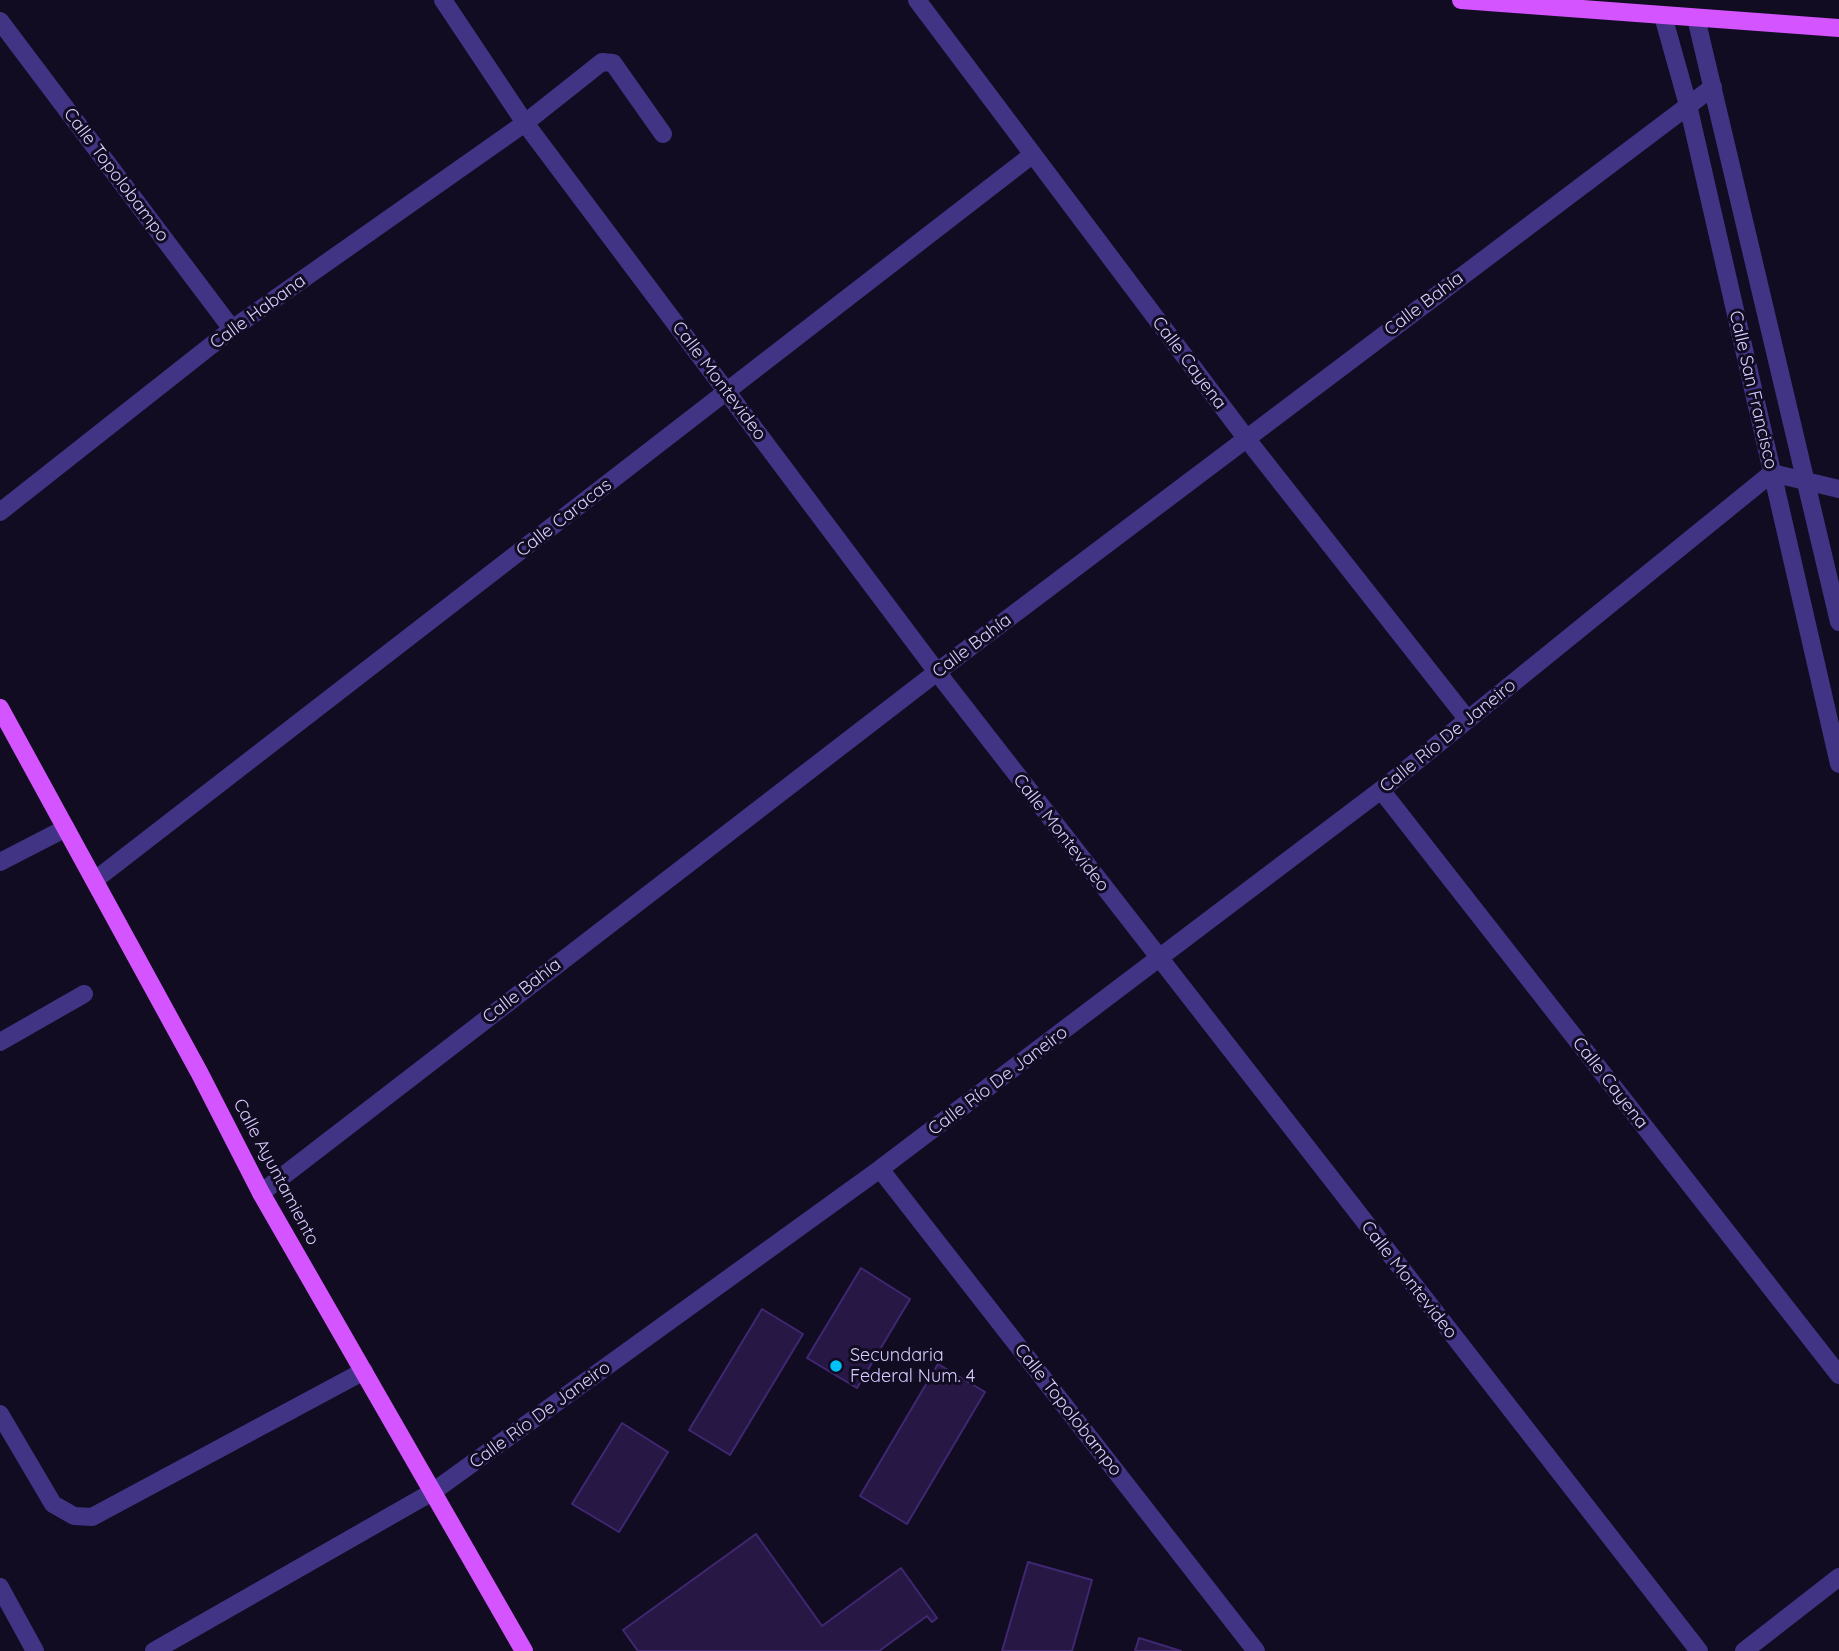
<!DOCTYPE html>
<meta charset="utf-8">
<style>
body{margin:0}
canvas{display:block;background:#120c22}
</style>
<canvas width="1839" height="1651"></canvas>
<script>
const context = document.querySelector('canvas').getContext('2d');
context.lineJoin = 'round';
function fill(path, color) { context.fillStyle = color; context.fill(path, 'evenodd'); }
function trace(path, color, width, dash) { context.strokeStyle = color; context.lineWidth = width; context.lineCap = dash ? 'butt' : 'round'; context.setLineDash(dash || []); context.stroke(path); }
function label(font, color, halo, rows, align = 'center') {
  context.font = font + ' Quicksand,sans-serif'; context.lineWidth = 6; context.setLineDash([]); context.textBaseline = 'middle'; context.strokeStyle = halo; context.fillStyle = color; for (const [text, x, y, turn = 0] of rows) {
    context.save(); context.translate(x, y); context.rotate((+turn || 0) * Math.PI / 180); context.textAlign = isNaN(turn) ? turn : align; if (halo) context.strokeText(text, 0, 0); context.fillText(text, 0, 0); context.restore();
  }
}
const building = new Path2D(`
 M861,1268L910,1299L857,1388L807,1358Z
 M762,1309L803,1334L730,1455L689,1430Z
 M938,1364L985,1392L907,1524L860,1496Z
 M622,1423L668,1452L619,1532L572,1504Z
 M756,1534L822,1626L901,1568L937,1618L932,1622L927,1616L879,1651H638L623,1630Z
 M1028,1562L1092,1580L1072,1651H1002Z
 M1139,1638L1181,1651H1135Z`);
fill(building, '#261744');
trace(building, '#3f2772', 2);
trace(new Path2D(`
 M443,0L525,123L937,672L1699,1651
 M917,0L1246,438L1468,720
 M1663,16L1688,105L1839,764
 M1696,18L1839,622
 M0,21L232,329
 M0,512L232,329L525,123L602,62L613,63L663,134
 M1381,790L1839,1375
 M0,862L66,828
 M95,880L1032,155
 M0,1042L84,994
 M880,1169L1256,1651
 M261,1193L937,672L1713,87
 M0,1414L53,1504L74,1516L92,1517L364,1371
 M0,1587L35,1651
 M154,1651L434,1491L880,1169L1381,790L1772,473L1839,489
 M1744,1651L1839,1577`), '#413484', 18);
trace(new Path2D(`
 M1461,0L1839,28
 M0,708L199,1072L261,1193L524,1651`), '#d454ff', 18);
for (const [x, y, r, color] of [
 [836,1366,7,"#00c1f8"]
]) { const dot = new Path2D(); dot.arc(x, y, r, 0, 2 * Math.PI); context.fillStyle = color; context.fill(dot); trace(dot, '#120c22', 2.5); }
label('18px', '#d9cdff', '#120c22', [
 ["Calle Topolobampo",116,175,53],
 ["Calle Bahía",1424,304,-37],
 ["Calle Habana",258,312,-36],
 ["Calle Cayena",1189,363,53],
 ["Calle Montevideo",719,381,53],
 ["Calle San Francisco",1753,390,77],
 ["Calle Caracas",564,518,-38],
 ["Calle Bahía",972,646,-37],
 ["Calle Río De Janeiro",1448,736,-39],
 ["Calle Montevideo",1061,833,52],
 ["Calle Bahía",522,991,-38],
 ["Calle Río De Janeiro",998,1081,-37],
 ["Calle Cayena",1610,1083,52],
 ["Calle Ayuntamiento",276,1172,62],
 ["Calle Montevideo",1409,1280,52],
 ["Calle Topolobampo",1068,1410,52],
 ["Calle Río De Janeiro",540,1415,-36]
]);
label('18px', '#d9cdff', '#120c22', [
 ["Secundaria",850,1356],
 ["Federal Num. 4",850,1377]
], 'left');
</script>
